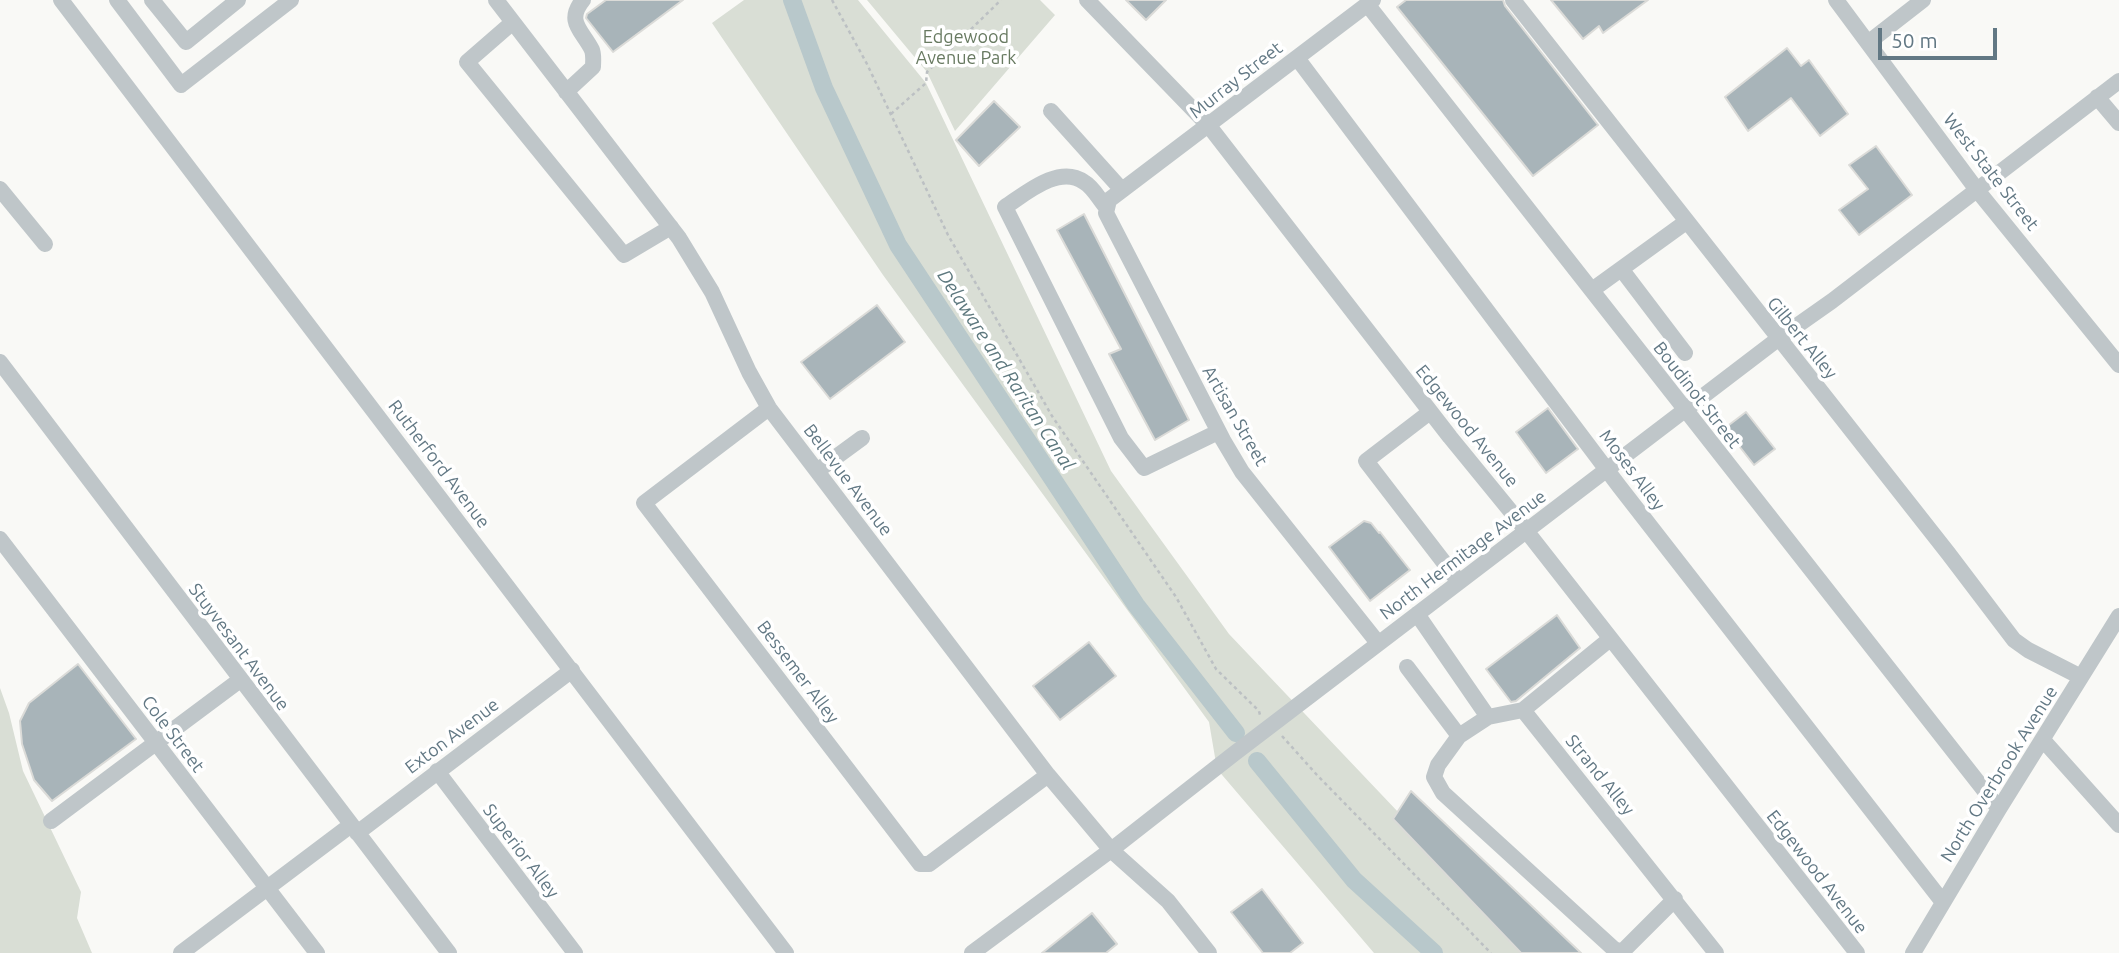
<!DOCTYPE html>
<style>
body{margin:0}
#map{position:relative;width:2119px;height:953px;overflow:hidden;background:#f9f9f6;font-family:Ubuntu,sans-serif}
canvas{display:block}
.scale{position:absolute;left:1878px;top:28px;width:119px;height:32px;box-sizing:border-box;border:4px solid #627884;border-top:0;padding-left:9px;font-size:21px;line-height:24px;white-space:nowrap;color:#627884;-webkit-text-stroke:5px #fff;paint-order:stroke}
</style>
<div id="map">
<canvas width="2119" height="953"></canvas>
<div class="scale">50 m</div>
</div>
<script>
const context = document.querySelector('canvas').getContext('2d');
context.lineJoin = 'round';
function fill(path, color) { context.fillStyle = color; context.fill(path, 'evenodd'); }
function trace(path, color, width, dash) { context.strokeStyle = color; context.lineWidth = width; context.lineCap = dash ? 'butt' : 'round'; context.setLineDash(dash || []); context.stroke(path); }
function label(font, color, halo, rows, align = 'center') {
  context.font = font + ' Ubuntu,sans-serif'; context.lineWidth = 7; context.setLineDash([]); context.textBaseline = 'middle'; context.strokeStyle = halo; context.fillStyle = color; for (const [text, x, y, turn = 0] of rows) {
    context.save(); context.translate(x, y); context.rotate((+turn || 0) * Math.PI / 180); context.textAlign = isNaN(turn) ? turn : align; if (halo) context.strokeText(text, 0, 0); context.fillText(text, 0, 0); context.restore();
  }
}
fill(new Path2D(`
 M744,0H858L926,83L1111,471L1229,634L1532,953H1374L1217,769L1209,722L883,275L712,23Z
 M867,0H1040L1055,15L955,131L927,72Z
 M0,688L9,713L23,771L81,892L77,918L92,953H0Z`), '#d9ded5');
trace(new Path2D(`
 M792,0L824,88L898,245L1136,605L1236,733
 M1257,761L1354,880L1434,953`), '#b8c8cb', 18);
const building = new Path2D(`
 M606,0H683L613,52L586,18L587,14Z
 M1126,0H1166L1146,20Z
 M1406,0H1503L1505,6L1598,125L1533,176L1397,7Z
 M1551,0H1648L1603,33L1599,26L1583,39Z
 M1787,48L1801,66L1809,60L1848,114L1820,136L1791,98L1748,131L1725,97Z
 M994,101L1020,127L979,166L956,140Z
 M1876,146L1912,195L1859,235L1839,210L1868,189L1849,165Z
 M1084,214L1189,420L1155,440L1109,354L1121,349L1057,230Z
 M877,305L905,342L830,399L801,362Z
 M1548,408L1578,449L1546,473L1516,432Z
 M1746,412L1775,449L1754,465L1725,428Z
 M1364,521L1371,523L1379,533L1380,532L1410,570L1370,601L1329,547Z
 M1557,615L1580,648L1516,701L1511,702L1486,669Z
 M1089,642L1116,676L1060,720L1033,686Z
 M78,664L136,739L52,801L34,780L22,744L20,721L29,703Z
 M1411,791L1581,953H1521L1393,819Z
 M1262,889L1303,943L1290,953H1263L1231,912Z
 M1092,913L1117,944L1106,953H1042Z`);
fill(building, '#a8b4b9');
trace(building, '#dbdbd8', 2);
trace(new Path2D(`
 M832,0L867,64L948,235L1052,416L1176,597L1216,669L1259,711L1260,715
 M891,114L926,83L927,72L1001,0
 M1282,736L1317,775L1491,953`), '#bcc0c3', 2.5, [3.5, 3.5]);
trace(new Path2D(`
 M61,0L786,953
 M117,0L181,85L291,0
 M152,0L186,42L238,0
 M496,0L679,238L712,292L749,372L769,408L1048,775L1111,850L1168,901L1209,953
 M1087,0L1209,126L1450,437L1517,519L1857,953
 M1373,0L1109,200L1106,213L1223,440L1242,472L1378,643
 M1513,0L1948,553L2014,640L2028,650L2081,677
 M1836,0L1977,190L2119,365
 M1367,4L1999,809
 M513,22L467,62L624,255L671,227
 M1869,42L1923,0
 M1297,58L1619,486L1942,901
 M566,92L593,67C593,62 594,55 592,50C583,31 565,22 583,0
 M2097,97L2119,123
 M1051,111L1122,190
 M0,189L45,244
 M1106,207C1099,199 1093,187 1084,182C1059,164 1025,194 1005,207L1121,438L1144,468L1218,432
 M1622,270L1685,353
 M1592,290L1686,222
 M0,362L449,953
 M769,408L644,503L920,864H929L1048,775
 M1430,412L1366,461L1459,582
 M817,471L862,438
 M0,539L317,953
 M1417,614L1488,717
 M1610,639L1523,710L1716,953
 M1407,667L1459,736L1438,765L1434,777L1443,793L1616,951L1624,950L1675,899
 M1459,736L1488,717L1523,710
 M2043,740L2119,825
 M437,771L575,953
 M51,821L240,680
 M357,833L572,670
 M181,953L351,825
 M972,953L1111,850L1235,753L1778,339L1832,301L2119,81
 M1913,953L1999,809L2119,616`), '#bfc6c9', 16);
label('18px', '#687a61', '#fff', [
 ["Edgewood",966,37],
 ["Avenue Park",966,58]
]);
label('18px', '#627884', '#fff', [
 ["Murray Street",1236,80,-38],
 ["West State Street",1991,172,52],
 ["Gilbert Alley",1802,338,51],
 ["Boudinot Street",1697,395,52],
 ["Artisan Street",1235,416,60],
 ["Edgewood Avenue",1467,426,51],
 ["Rutherford Avenue",439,464,53],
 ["Moses Alley",1632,470,53],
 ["Bellevue Avenue",848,480,53],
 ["North Hermitage Avenue",1463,555,-37],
 ["Stuyvesant Avenue",239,647,53],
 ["Bessemer Alley",798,672,53],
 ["Cole Street",173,734,53],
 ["Exton Avenue",452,736,-37],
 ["North Overbrook Avenue",1999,774,-58],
 ["Strand Alley",1600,775,51],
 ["Superior Alley",521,851,53],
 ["Edgewood Avenue",1817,872,52]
]);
label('italic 19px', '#5d787e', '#fff', [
 ["Delaware and Raritan Canal",1006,370,57]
]);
</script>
